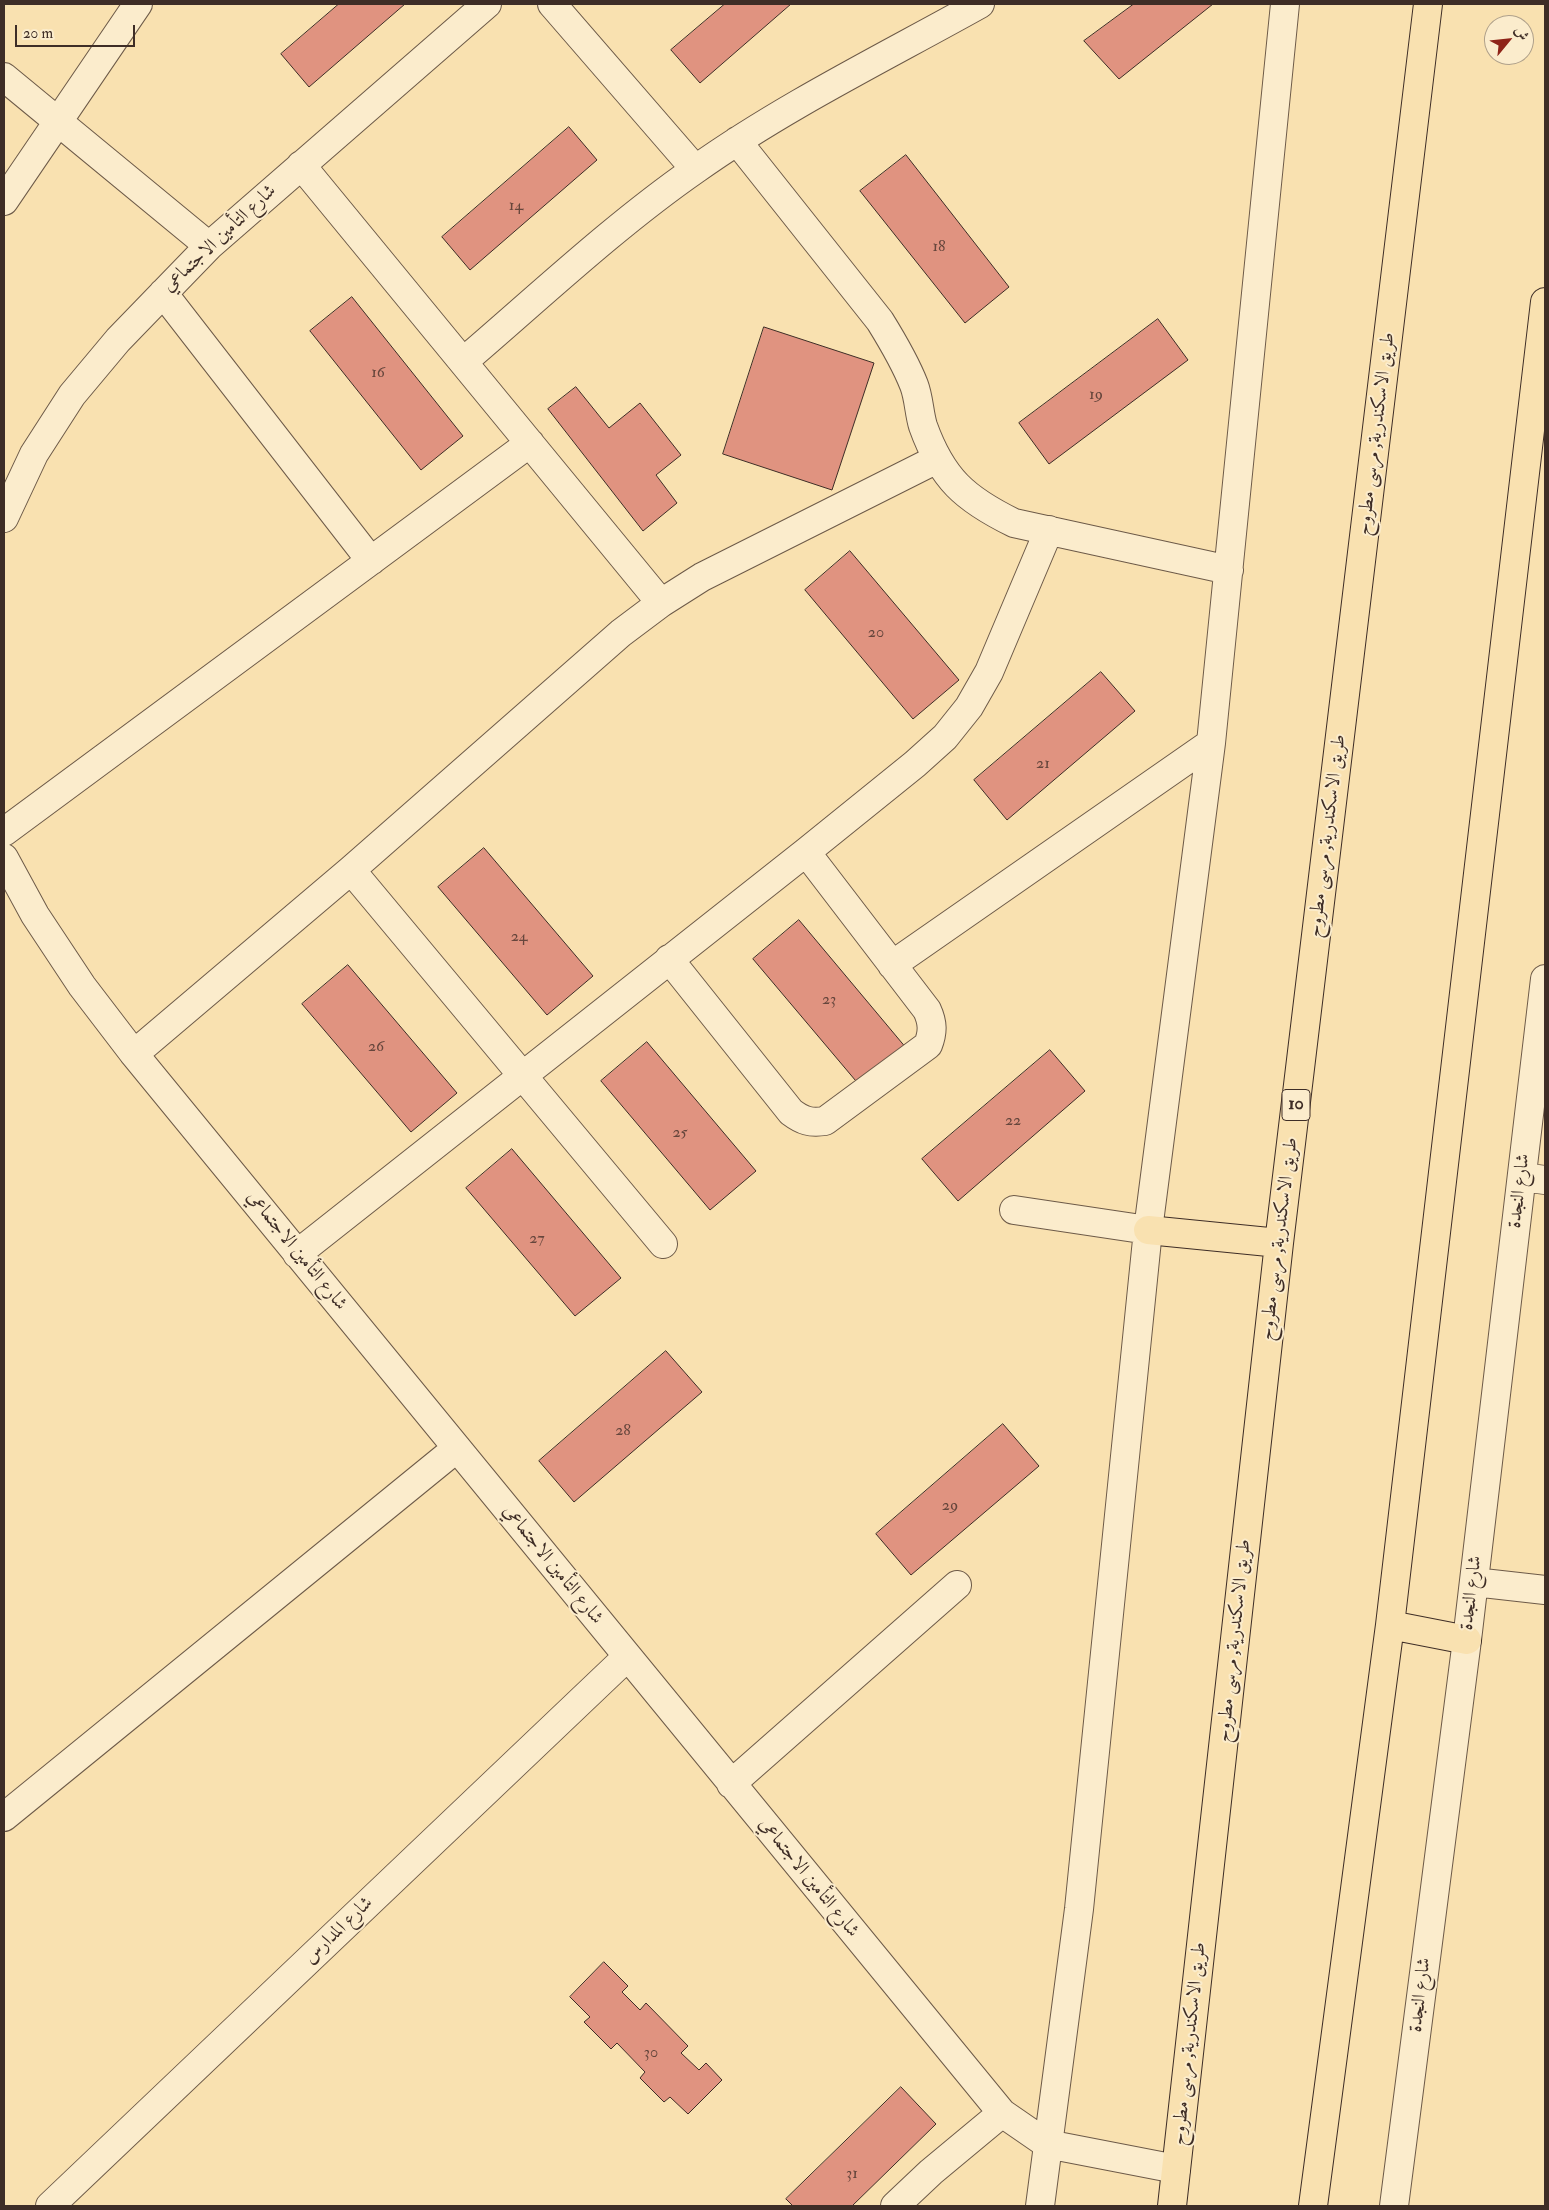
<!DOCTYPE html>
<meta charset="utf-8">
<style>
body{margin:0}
#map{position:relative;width:1549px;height:2210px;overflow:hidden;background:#f9e1b0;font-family:"IM FELL Double Pica",Amiri,serif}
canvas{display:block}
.frame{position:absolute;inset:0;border:5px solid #3e2d26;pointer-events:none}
.north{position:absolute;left:1484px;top:15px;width:50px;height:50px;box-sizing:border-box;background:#fbeccc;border:1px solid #afa08a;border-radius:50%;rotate:62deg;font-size:14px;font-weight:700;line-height:20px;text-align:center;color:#3e2d26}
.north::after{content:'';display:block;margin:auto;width:18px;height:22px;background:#8f2418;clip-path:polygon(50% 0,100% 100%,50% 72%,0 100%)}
.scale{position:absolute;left:15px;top:25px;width:120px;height:22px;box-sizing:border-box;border:2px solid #3e2d26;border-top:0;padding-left:6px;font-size:15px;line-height:18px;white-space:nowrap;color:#3e2d26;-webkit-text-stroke:4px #fbeccc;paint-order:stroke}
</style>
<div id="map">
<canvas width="1549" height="2210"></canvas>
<div class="frame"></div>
<div class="north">ش</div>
<div class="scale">20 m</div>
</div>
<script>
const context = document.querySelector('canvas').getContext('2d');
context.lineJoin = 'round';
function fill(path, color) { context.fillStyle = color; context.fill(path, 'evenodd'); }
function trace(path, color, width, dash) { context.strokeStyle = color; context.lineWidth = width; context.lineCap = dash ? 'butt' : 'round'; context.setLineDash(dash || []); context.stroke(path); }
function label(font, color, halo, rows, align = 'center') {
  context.font = font + ' "IM FELL Double Pica",Amiri,serif'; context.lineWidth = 4; context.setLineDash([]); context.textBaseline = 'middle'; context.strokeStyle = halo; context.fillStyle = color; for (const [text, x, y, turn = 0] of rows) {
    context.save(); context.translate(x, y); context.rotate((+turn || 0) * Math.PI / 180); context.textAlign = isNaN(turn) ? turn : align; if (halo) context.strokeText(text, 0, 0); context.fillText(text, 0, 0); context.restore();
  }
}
const building = new Path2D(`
 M339,4H405L309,87L281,54Z
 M725,4H791L700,83L671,50Z
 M1134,4H1213L1119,79L1084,41Z
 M569,127L597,160L470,270L442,237Z
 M906,155L1009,287L965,323L860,191Z
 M352,297L463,436L421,470L310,331Z
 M1158,319L1188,360L1049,464L1019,423Z
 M764,327L874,363L832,490L723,454Z
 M576,387L609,428L640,403L681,455L656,475L677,503L643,531L548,409Z
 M850,551L959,680L913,719L805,590Z
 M1101,672L1135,711L1007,820L974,780Z
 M484,848L593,976L547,1015L438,887Z
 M799,920L907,1049L861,1087L753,959Z
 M348,965L457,1093L411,1132L302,1004Z
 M647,1042L756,1171L710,1210L601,1081Z
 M1050,1050L1085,1091L958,1201L922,1159Z
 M512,1149L621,1278L575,1316L466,1188Z
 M666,1351L702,1392L574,1502L539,1461Z
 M1003,1424L1039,1466L911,1575L876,1534Z
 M604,1962L628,1986L622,1992L640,2010L646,2003L688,2046L681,2053L699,2070L706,2063L722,2080L688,2114L670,2097L664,2102L640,2078L645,2072L617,2043L611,2049L584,2022L590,2017L570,1997Z
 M901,2087L936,2124L852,2206H793L786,2199Z`);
fill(building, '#e09380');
trace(building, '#3e2d26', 1);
const minor = new Path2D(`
 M552,4L695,169
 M4,77L209,246
 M737,141L880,321C893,342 905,362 914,385C919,398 919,413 923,426C942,479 965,499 1014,523L1229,570
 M301,165L661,603
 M4,201L138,4
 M163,293L371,561
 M463,362C539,297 614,226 696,169C785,106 885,57 980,4
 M4,518L34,454L72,395L118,340L209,246L487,4
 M4,832L530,443
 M4,858L35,915L82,986L134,1054L1002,2113L1047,2144L1176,2169
 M351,870L663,1244
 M669,959L791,1112C803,1121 810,1123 825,1121L928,1045C933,1032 933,1023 927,1010L806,852
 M892,965L1211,743
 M134,1054L351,870L621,633L661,603L702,577L937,459
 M1522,1177L1545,1180
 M1014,1210L1148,1230
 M297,1254L806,852L915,764L945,737L969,707L989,672L1049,530
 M1474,1582L1545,1590
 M731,1784L957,1585
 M4,1817L457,1448
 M50,2206L627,1657
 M895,2206L931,2172L1002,2113
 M1040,2206L1079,1909L1148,1230L1211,743L1285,4
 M1394,2206L1467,1640L1545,979`);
const major = new Path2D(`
 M1148,1230L1279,1243
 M1390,1625L1467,1640
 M1172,2206L1279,1243L1428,4
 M1313,2206L1390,1625L1545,302`);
trace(minor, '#6d5a48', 30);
trace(major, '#3e2d26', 30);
trace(minor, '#fbeccc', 28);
trace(major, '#f9e1b0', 28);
label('16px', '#66463c', null, [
 ["14",516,207],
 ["18",939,248],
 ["16",378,374],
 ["19",1096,396],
 ["20",876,634],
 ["21",1043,765],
 ["24",519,938],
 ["23",829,1001],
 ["26",376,1048],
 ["22",1013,1122],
 ["25",680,1134],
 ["27",537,1240],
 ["28",623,1432],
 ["29",950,1507],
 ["30",651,2054],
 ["31",852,2175]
]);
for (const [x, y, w] of [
 [1296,1105,28]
]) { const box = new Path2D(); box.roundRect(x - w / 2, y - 15.5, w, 31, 4); context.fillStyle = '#fbeccc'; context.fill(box); trace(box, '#3e2d26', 1); }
label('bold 18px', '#3e2d26', null, [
 ["10",1296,1105]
]);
label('19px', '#3e2d26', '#fbeccc', [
 ["شارع التأمين الاجتماعي",220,239,-43],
 ["طريق الاسكندرية, مرسى مطروح",1377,434,-83],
 ["طريق الاسكندرية, مرسى مطروح",1328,836,-83],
 ["شارع النجدة",1520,1191,-83],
 ["طريق الاسكندرية, مرسى مطروح",1280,1239,-83],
 ["شارع التأمين الاجتماعي",296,1251,51],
 ["شارع التأمين الاجتماعي",552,1565,51],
 ["شارع النجدة",1472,1593,-83],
 ["طريق الاسكندرية, مرسى مطروح",1235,1641,-84],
 ["شارع التأمين الاجتماعي",808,1878,51],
 ["شارع المدارس",339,1931,-44],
 ["شارع النجدة",1421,1995,-83],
 ["طريق الاسكندرية, مرسى مطروح",1190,2044,-84]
]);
</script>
